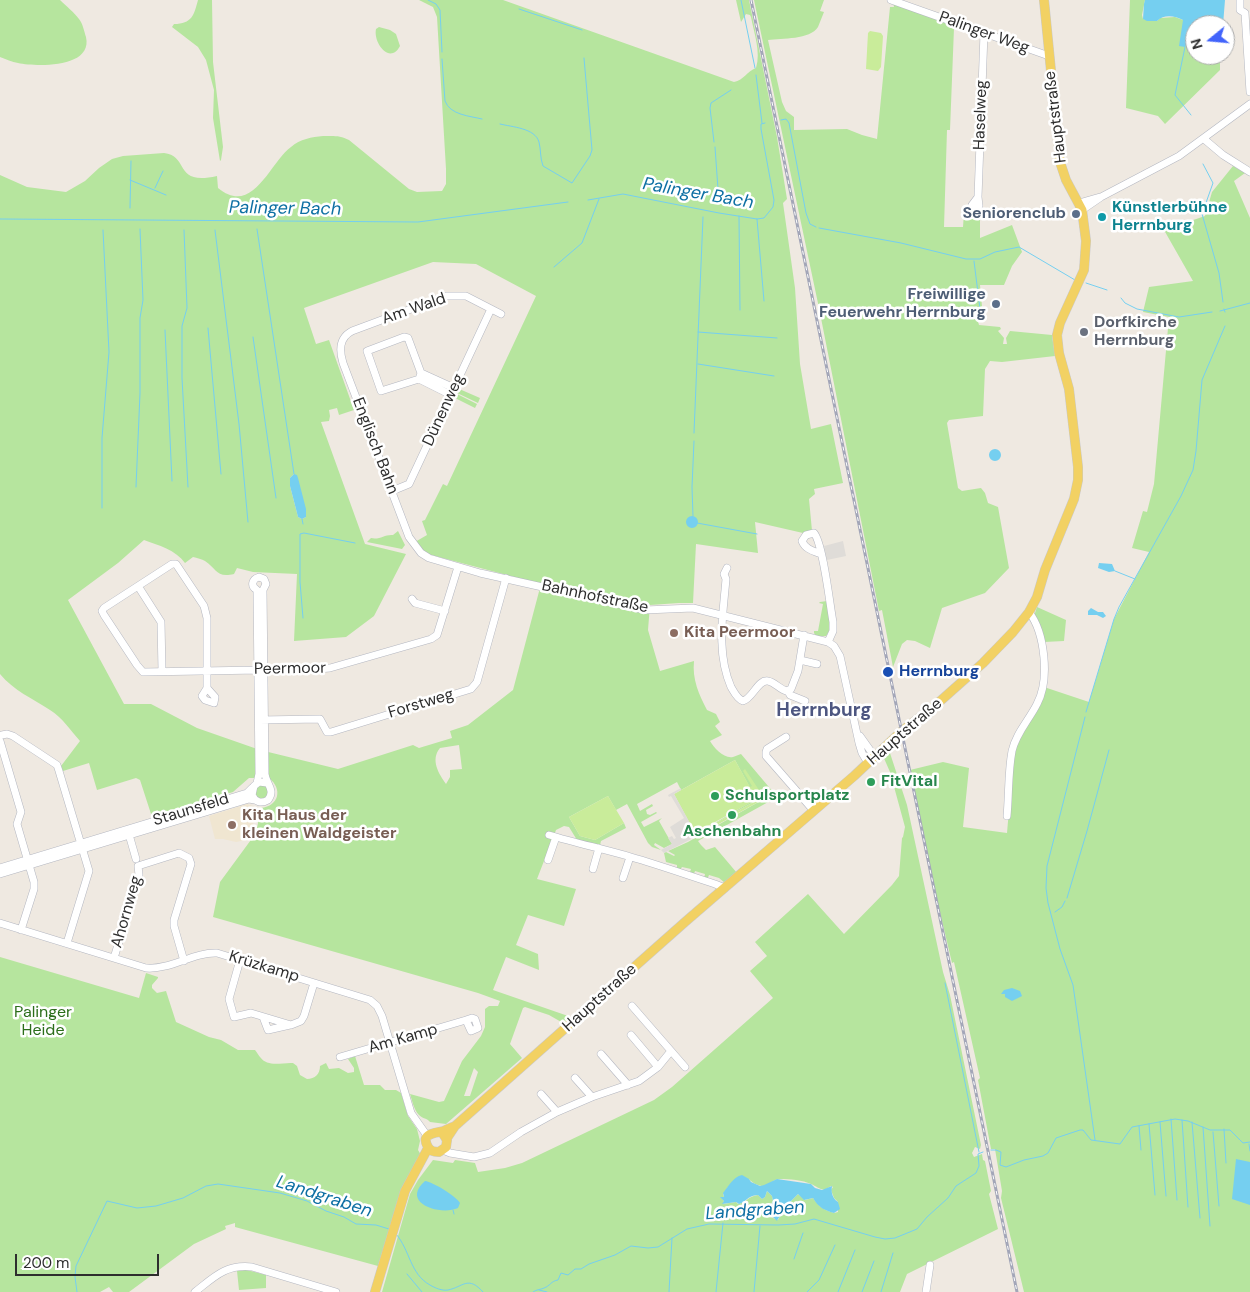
<!DOCTYPE html>
<meta charset="utf-8">
<style>
body{margin:0}
#map{position:relative;width:1250px;height:1292px;overflow:hidden;background:#efe9e1;font-family:"DM Sans",sans-serif}
canvas{display:block}
.north{position:absolute;left:1185px;top:15px;width:50px;height:50px;box-sizing:border-box;background:#fff;border:1px solid #ababab;border-radius:50%;rotate:253deg;font-size:14px;font-weight:700;line-height:20px;text-align:center;color:#2e2e2e}
.north::after{content:'';display:block;margin:auto;width:18px;height:22px;background:#4264fb;clip-path:polygon(50% 0,100% 100%,50% 72%,0 100%)}
.scale{position:absolute;left:15px;top:1254px;width:144px;height:22px;box-sizing:border-box;border:2px solid #2e2e2e;border-top:0;padding-left:6px;font-size:15px;line-height:18px;white-space:nowrap;color:#2e2e2e;-webkit-text-stroke:4px #fff;paint-order:stroke}
</style>
<div id="map">
<canvas width="1250" height="1292"></canvas>
<div class="north">N</div>
<div class="scale">200 m</div>
</div>
<script>
const context = document.querySelector('canvas').getContext('2d');
context.lineJoin = 'round';
function fill(path, color) { context.fillStyle = color; context.fill(path, 'evenodd'); }
function trace(path, color, width, dash) { context.strokeStyle = color; context.lineWidth = width; context.lineCap = dash ? 'butt' : 'round'; context.setLineDash(dash || []); context.stroke(path); }
function label(font, color, halo, rows, align = 'center') {
  context.font = font + ' "DM Sans",sans-serif'; context.lineWidth = 5; context.setLineDash([]); context.textBaseline = 'middle'; context.strokeStyle = halo; context.fillStyle = color; for (const [text, x, y, turn = 0] of rows) {
    context.save(); context.translate(x, y); context.rotate((+turn || 0) * Math.PI / 180); context.textAlign = isNaN(turn) ? turn : align; if (halo) context.strokeText(text, 0, 0); context.fillText(text, 0, 0); context.restore();
  }
}
fill(new Path2D(`
 M247,804L256,807L252,831L249,837L246,840L236,842L223,839H215L209,816Z`), '#f0e6d1');
fill(new Path2D(`
 M0,0H60C66,6 74,12 79,19C83,24 84,31 86,37C93,68 37,67 18,63C12,62 6,59 0,57Z
 M198,0H212L213,62L223,147L221,160L220,161L213,118L214,90L206,60L198,47L172,27L174,24C192,24 194,15 198,0Z
 M419,0H503L734,82C744,80 747,71 756,68C761,52 754,33 751,17L750,15L746,14L741,22L736,0H749L777,137L787,199L783,203L795,288L800,364L811,429L831,424L843,483L814,489L815,494L809,499L812,531L803,533L755,522L758,553L696,544L693,603H679L650,605L648,630L660,671L694,661C692,679 699,695 707,710L716,714L720,722L715,726L722,735L710,741C714,748 724,759 733,757C736,756 738,755 741,754L774,793L770,801L698,841L701,845L706,850L715,847L737,873L725,883L719,878L709,875L707,880L704,879L705,874L695,871L694,874L690,872L691,869L682,867L680,870L677,869V865L666,862L664,853L666,852L674,856L675,855L668,851L688,842L769,796L768,794L696,834L756,799L735,760L681,790L677,782L637,804L640,811L652,804L653,806L646,810L647,814L650,815L656,812L657,813L641,822L644,827L662,818L659,821L672,844L664,848L655,843L654,845L661,850L652,847L648,843L627,804L616,810L608,796L569,817L580,836L595,840L624,823L626,828L601,841L600,845L577,840L569,827L564,826L556,830L537,879L576,889L564,926L528,915L516,945L538,954L539,970L506,957L493,990L571,1017L563,1023L549,1015L525,1007L523,1008L510,1044L522,1058L446,1124L430,1122C427,1118 423,1119 419,1115C414,1110 412,1100 410,1094L439,1102L444,1101L462,1061L481,1036L485,1027V1009L489,1006H498L500,1001L478,993L213,917L220,882L256,833L261,808C279,806 283,789 269,778H249L233,792L152,817L140,780L136,778L97,790L89,763L63,771L61,766L80,741C71,731 62,717 50,710C32,698 14,691 0,674V175L27,187L66,192L85,181L99,168L112,159L123,156L164,153C190,156 173,186 217,176L218,188C253,217 270,162 291,147C300,139 312,137 323,136C333,136 340,135 349,140L409,189L417,192L442,191L446,184V169L437,17L433,7ZM433,262L476,264L536,296L447,486L443,484L425,520L422,521L427,535L415,542L423,551L431,555L541,584L513,690L468,725L450,731L452,738L419,748L413,745L338,769L260,750L197,728L151,704H124L68,600L118,563L144,540C158,545 176,550 185,563L193,557C197,558 202,559 205,561C217,569 216,578 234,574L237,568L253,572L297,574L294,641L346,637L374,616L406,554L365,544L321,422L329,421L330,416L329,410L337,408L339,415L354,410L329,340L316,344L304,308ZM294,474L306,517L302,519L298,517L297,513L290,486V478ZM459,745L462,769L450,770V777L446,784C439,774 430,760 440,748ZM474,1068L478,1072L470,1096H464Z
 M754,0H824L820,11L824,12C822,17 820,22 818,27C810,40 782,38 768,40L782,102L786,111L794,117V130L847,129L862,135L877,139L890,7H894L893,2L975,33V35L954,28L950,130H947L944,227H963L964,213H980V238L1012,225L1022,252L1012,266L1004,285H980L983,317L977,318L979,325L1000,327L1001,329L998,331L1004,338L1003,344H1007L1006,338L1010,331L1052,335L1055,356L1002,362L990,361L985,369L983,416L949,420L947,423L958,488L962,491L981,488L985,493L988,503L998,507L1009,568L985,593L942,608L930,648L915,641L907,640L902,644L893,667L882,610L879,611L819,308Z
 M1130,0H1145L1142,15L1143,19L1157,21L1160,18L1175,17L1183,20L1185,45L1195,47V55H1220V70L1165,124L1158,116L1126,108Z
 M379,27L390,30L396,34L400,46C390,65 373,43 376,29Z
 M1233,166L1245,173L1234,181L1250,218V1292H1024L1001,1198L1002,1191L995,1149H991L978,1080L980,1078L954,962L952,963L938,904L910,770L943,762L969,768L963,827L1007,833L1014,751L1044,687L1089,702L1114,619L1149,552L1132,548L1143,511L1147,512L1154,484L1169,317L1143,312L1149,287L1193,281L1164,230L1205,216L1212,192Z
 M457,388L480,398L478,403L455,392Z
 M455,393L477,404L475,408L453,397Z
 M398,531L405,545L402,549L367,542L371,538C380,540 385,534 393,535Z
 M827,601L831,629L826,636H816L814,633V631H818L823,604L819,603L820,602Z
 M1037,607L1066,620L1064,641L1044,642L1034,616Z
 M889,750L907,805L943,972L950,995L981,1145L980,1149L975,1147L972,1153L974,1157L982,1154L983,1160L985,1161L991,1191L989,1194L998,1229L907,1274L900,1292H382L410,1194L418,1180L433,1160L453,1163L455,1160L475,1163L478,1172L505,1168L522,1163L654,1100L672,1087L773,998L750,971L767,956L755,942L808,894L844,934L892,885L899,876L902,838L903,837L905,827L890,772L883,756ZM749,1179C751,1182 758,1186 762,1186C768,1186 773,1179 780,1179C789,1179 803,1180 811,1184C816,1186 819,1189 825,1190L831,1186L833,1187L831,1190L834,1198L838,1202V1212L834,1213C824,1210 819,1207 813,1198L805,1200L798,1194L788,1204L792,1214C785,1213 780,1214 778,1220L768,1216L765,1212L773,1201L772,1196L767,1191L765,1197L762,1199L758,1195C748,1196 746,1203 738,1204L736,1202L723,1204L724,1201L721,1197H724L723,1194L728,1187Z
 M255 792a7 7 0 1 1 14 0a7 7 0 1 1-14 0Z
 M0,957L139,998L146,973L158,977V978L152,985V988L157,993L166,991L176,1022L209,1037L221,1040L238,1050H255C257,1052 258,1055 260,1057C268,1068 283,1062 293,1063L297,1066L300,1075L307,1079C315,1079 320,1074 320,1066L326,1063L329,1069L339,1068L348,1073L354,1072V1068L348,1059L355,1056L364,1085H380L385,1090H396L401,1093L408,1116L417,1129L420,1141L418,1150L421,1155L402,1190L378,1266L235,1227V1223L225,1226L226,1229L194,1244L129,1292H113L109,1287L100,1292H0Z
 M247,1270L266,1275V1288L239,1290L237,1271Z`), '#b6e59e');
fill(new Path2D(`
 M870,31L881,33L883,36L881,67L878,71L866,69L868,33Z
 M735,760L750,787L752,786L743,771L745,769L759,790L753,793L757,799L695,833L674,794Z
 M768,794L769,796L697,836L696,834Z
 M608,796L624,823L595,840L580,836L569,817Z`), '#c9ec9a');
fill(new Path2D(`
 M843,541L846,556L827,560L824,546Z
 M681,788V790L674,794L697,836L664,853L661,850L672,844L668,838L672,836L674,839L676,838L670,827L684,818L671,796L669,797L668,795Z`), '#dfdcd8');
fill(new Path2D(`
 M1145,0H1225L1223,25H1195V47L1186,45L1185,47L1179,46L1183,20C1175,16 1164,14 1157,21H1147L1143,19L1144,4Z
 M989 455a6 6 0 1 1 12 0a6 6 0 1 1-12 0Z
 M294,474L297,475L298,478L306,509V517L302,519L298,517L297,513L290,486V478Z
 M686 522a6 6 0 1 1 12 0a6 6 0 1 1-12 0Z
 M1099,563L1112,564L1115,571L1109,572L1098,568Z
 M1091,608L1098,612H1103L1106,616L1103,618L1097,615H1088V611Z
 M1012,988L1020,991L1022,996L1012,1001L1005,997V994H1001L1004,990Z
 M1236,1159L1250,1162V1205L1232,1199Z
 M742,1175L749,1179L751,1182L760,1186L764,1185L777,1179L811,1184L815,1188L822,1190L832,1186C831,1192 832,1198 838,1202L840,1209L834,1213C824,1210 819,1208 813,1198L804,1200L798,1194L788,1204L792,1215C785,1216 782,1211 777,1221L773,1217L767,1216L765,1212L766,1208L772,1204L773,1201L772,1196L767,1191L765,1197L762,1199L758,1195C746,1196 747,1202 739,1204L736,1202L722,1204L724,1201L720,1197H724L723,1193C728,1187 733,1177 742,1175Z
 M425,1181C433,1182 456,1196 460,1203L458,1208C440,1216 400,1203 425,1181Z`), '#75cff0');
trace(new Path2D(`
 M428,0L436,4L440,10L442,52
 M741,0L755,68
 M519,9L582,30
 M1185,47L1175,95L1191,115
 M442,59L445,101C450,115 470,116 482,119
 M756,75L762,123
 M781,120L786,119L789,123L806,213L810,224L816,227
 M500,124C512,127 535,128 539,142C541,150 540,158 543,166L572,183L590,156L592,150L584,58
 M714,142L710,108L711,103L731,90
 M715,147L719,203
 M1203,164L1213,183L1202,214L1219,273L1223,302
 M130,180L166,195
 M155,188L163,171
 M588,200L623,194L719,213L757,219L764,218L773,207L774,200L761,129V124L765,123
 M130,208L131,161
 M739,216L740,310
 M0,219L418,222L568,202
 M757,219L764,301
 M819,228L901,243L966,259H980L995,252L1019,247L1075,280
 M257,229L294,474
 M184,230L187,308L182,326V378L188,487
 M215,230L239,424L248,522
 M974,261L981,317
 M554,267L582,243L599,199
 M1086,283L1107,290
 M1121,298L1125,303L1137,309L1179,317L1212,312
 M1224,309L1225,312
 M1220,311L1250,303
 M208,328L221,474
 M165,330L172,481
 M698,332L777,338
 M253,337L276,498
 M698,364L774,376
 M694,433L703,217
 M136,487L140,393V318L143,300L140,229
 M102,508V438L109,352L103,230
 M693,516L692,487L694,441
 M302,519L303,524
 M697,523L757,534
 M1115,571L1135,579
 M303,618L300,582V534L304,533L355,543
 M1086,712L1114,619L1119,607L1181,496L1193,470L1196,451L1202,380L1225,326
 M1085,717L1047,866L1046,888L1048,903L1060,949L1073,985L1095,1140
 M1067,898L1087,831L1109,750
 M1055,912L1062,907L1065,901
 M945,983L979,1152
 M1171,1119L1177,1200
 M1182,1120L1188,1207
 M1160,1122L1166,1196
 M1192,1122L1200,1218
 M1149,1124L1155,1195
 M1139,1126L1141,1150
 M1203,1127L1210,1226
 M1224,1129L1226,1163
 M1213,1132L1219,1206
 M1249,1144L1250,1151
 M991,1150H996L1001,1152L1000,1165L1006,1167L1024,1160L1043,1156L1048,1153L1056,1138L1080,1130H1083L1091,1140L1120,1144L1132,1127L1175,1119L1188,1121L1210,1130H1230L1243,1143L1250,1142
 M453,1210L454,1214
 M396,1234C410,1250 410,1274 430,1285C435,1288 442,1291 448,1290C463,1287 468,1275 483,1292
 M794,1259L803,1233
 M407,1274L422,1292
 M539,1290L547,1292
 M77,1292L75,1277L76,1266L107,1201L137,1208L156,1206L183,1198L206,1186L218,1184L280,1193L307,1201L326,1211L344,1217L356,1224L376,1225L389,1229
 M533,1292C537,1289 540,1290 544,1288C550,1286 551,1281 558,1280L561,1273L568,1275L575,1269H581L589,1264L615,1255L631,1246L648,1248L658,1247L687,1229L709,1224L778,1225L795,1224L814,1219L875,1237L885,1239L895,1238L917,1229L927,1217L948,1198L956,1186L976,1173L979,1166L978,1154L983,1152
 M669,1292L672,1238
 M716,1292L723,1223
 M754,1292L760,1226
 M807,1292L819,1280L835,1245
 M838,1292L855,1250
 M862,1292L874,1261
 M881,1292L893,1253`), '#75cff0', 1);
const minor = new Path2D(`
 M891,0L1049,56
 M1240,0V10L1245,13L1250,92
 M1204,139L1223,155L1250,172
 M978,197L979,206L976,208L972,205L978,197L984,33
 M1079,203L1100,197
 M1082,210L1101,197L1179,156L1250,104
 M501,314L466,296H446L352,331C339,338 339,350 343,363L409,537L421,553L429,558L480,573L645,610L693,608L828,642L834,646L840,656L859,743L862,753L868,763
 M404,337L408,338L421,373L419,379L381,391L367,351Z
 M421,373L454,388
 M419,379L451,395
 M392,491L409,484L491,309
 M821,554C813,551 805,549 802,541L806,535L814,533C823,543 830,606 833,622V631L828,642
 M727,568L724,574L726,579C723,615 716,652 731,687C734,692 737,699 743,701C753,698 758,679 768,681C774,682 780,689 786,691L791,689L798,671L804,635
 M138,586L161,622L162,671
 M412,599L415,603L445,611
 M800,660L817,664
 M207,688L215,697L214,703L205,700L202,696L207,688V618L204,606L176,564H172L104,608L102,611L104,615L137,665L143,672L318,669L330,668L431,639L437,635L458,567
 M788,691L790,695L805,701
 M260,720L320,719L327,732H331L471,689L477,682L506,578
 M2,735L7,734L13,736L57,765L59,771L89,871L67,943
 M860,736L875,757
 M786,737L767,749L766,752V756L814,811
 M0,741L21,812L17,824L34,882V889L21,930
 M257,783L259,774L257,590C250,586 252,579 259,577L264,579L266,584L263,590L265,774C266,784 276,790 268,800C261,804 255,802 252,795L254,786L259,782L267,783
 M1007,816C1009,795 1008,772 1012,751C1016,733 1029,720 1037,704C1050,680 1045,633 1029,612
 M128,831L136,859
 M549,835C576,843 603,849 631,857C659,865 687,875 715,884L725,888
 M548,860L556,837
 M0,868L247,793L252,788
 M593,869L599,848
 M0,874L249,799L255,800
 M623,878L630,857
 M0,923L146,968C171,970 193,952 217,953L370,1000L377,1006L382,1016L411,1113L428,1137
 M114,958L139,875L138,866L179,853L189,858L191,864L174,920V926L184,961
 M240,960L229,999L234,1017L251,1013L291,1025L301,1021L304,1016L314,983
 M632,1006L685,1067
 M263,1017L268,1030L290,1025
 M472,1018L475,1019L478,1028L471,1031L466,1020Z
 M631,1035L658,1067
 M601,1054L628,1085
 M340,1057L466,1020
 M575,1078L592,1097
 M541,1094L557,1112
 M443,1150L450,1153L474,1157L490,1153L521,1132L557,1112L592,1097L639,1081L658,1067L671,1051
 M195,1292C214,1277 226,1264 252,1267L336,1292
 M926,1292L930,1265`);
const major = new Path2D(`
 M442,1132L447,1140L446,1147L439,1152C434,1152 430,1151 428,1147C419,1132 439,1133 444,1131C448,1129 451,1127 455,1126
 M447,1138L455,1126L685,922L854,776L902,731L938,703L983,663L1013,632L1029,612L1037,597L1045,570L1074,499L1078,480V467L1069,389L1059,353L1057,335L1060,323L1084,270L1086,241L1082,210L1066,180L1060,162L1044,0
 M375,1292L405,1191L428,1148`);
trace(minor, '#b4b7c1', 8);
trace(major, '#c9c9c9', 10);
trace(minor, '#fff', 7);
trace(major, '#f2d163', 9);
const rail = new Path2D(`
 M751,0L1017,1292`);
trace(rail, '#a3a6b8', 3);
trace(rail, '#fff', 1, [4]);
for (const [x, y, r, color] of [
 [1076,214,5,"#5c6f8a"],
 [1102,217,5,"#0f9aa8"],
 [996,304,5,"#5c6f8a"],
 [1084,332,5,"#6b7280"],
 [674,633,5,"#8d6e63"],
 [888,672,6,"#1a4fb4"],
 [871,782,5,"#2e9e5b"],
 [715,796,5,"#2e9e5b"],
 [732,815,5,"#2e9e5b"],
 [232,825,5,"#8d6e63"]
]) { const dot = new Path2D(); dot.arc(x, y, r, 0, 2 * Math.PI); context.fillStyle = color; context.fill(dot); trace(dot, '#fff', 2); }
label('16px', '#2e2e2e', '#fff', [
 ["Palinger Weg",984,33,20],
 ["Haselweg",981,115,-88],
 ["Hauptstraße",1056,117,-97],
 ["Am Wald",414,309,-19],
 ["Dünenweg",444,410,-65],
 ["Englisch Bahn",375,446,69],
 ["Bahnhofstraße",595,597,12],
 ["Peermoor",290,669,-1],
 ["Forstweg",421,704,-17],
 ["Hauptstraße",905,732,-41],
 ["Staunsfeld",191,810,-17],
 ["Ahornweg",127,912,-74],
 ["Krüzkamp",264,967,17],
 ["Hauptstraße",600,998,-42],
 ["Am Kamp",403,1039,-16]
]);
label('bold 16px', '#0d838f', '#fff', [
 ["Künstlerbühne",1112,208],
 ["Herrnburg",1112,226]
], 'left');
label('bold 16px', '#4e5e75', '#fff', [
 ["Seniorenclub",1066,214],
 ["Freiwillige",986,295],
 ["Feuerwehr Herrnburg",986,313]
], 'right');
label('bold 16px', '#5b616d', '#fff', [
 ["Dorfkirche",1094,323],
 ["Herrnburg",1094,341]
], 'left');
label('bold 16px', '#785e54', '#fff', [
 ["Kita Peermoor",684,633],
 ["Kita Haus der",242,816],
 ["kleinen Waldgeister",242,834]
], 'left');
label('bold 16px', '#164399', '#fff', [
 ["Herrnburg",899,672]
], 'left');
label('bold 16px', '#27864d', '#fff', [
 ["FitVital",881,782],
 ["Schulsportplatz",725,796],
 ["Aschenbahn",732,832,"center"]
], 'left');
label('16px', '#2c6e1b', '#fff', [
 ["Palinger",43,1013],
 ["Heide",43,1031]
]);
label('italic 18px', '#0d6fa3', '#fff', [
 ["Palinger Bach",698,194,10],
 ["Palinger Bach",285,209,1],
 ["Landgraben",324,1197,18],
 ["Landgraben",755,1211,-4]
]);
label('bold 19px', '#4d5680', '#fff', [
 ["Herrnburg",824,711]
]);
</script>
